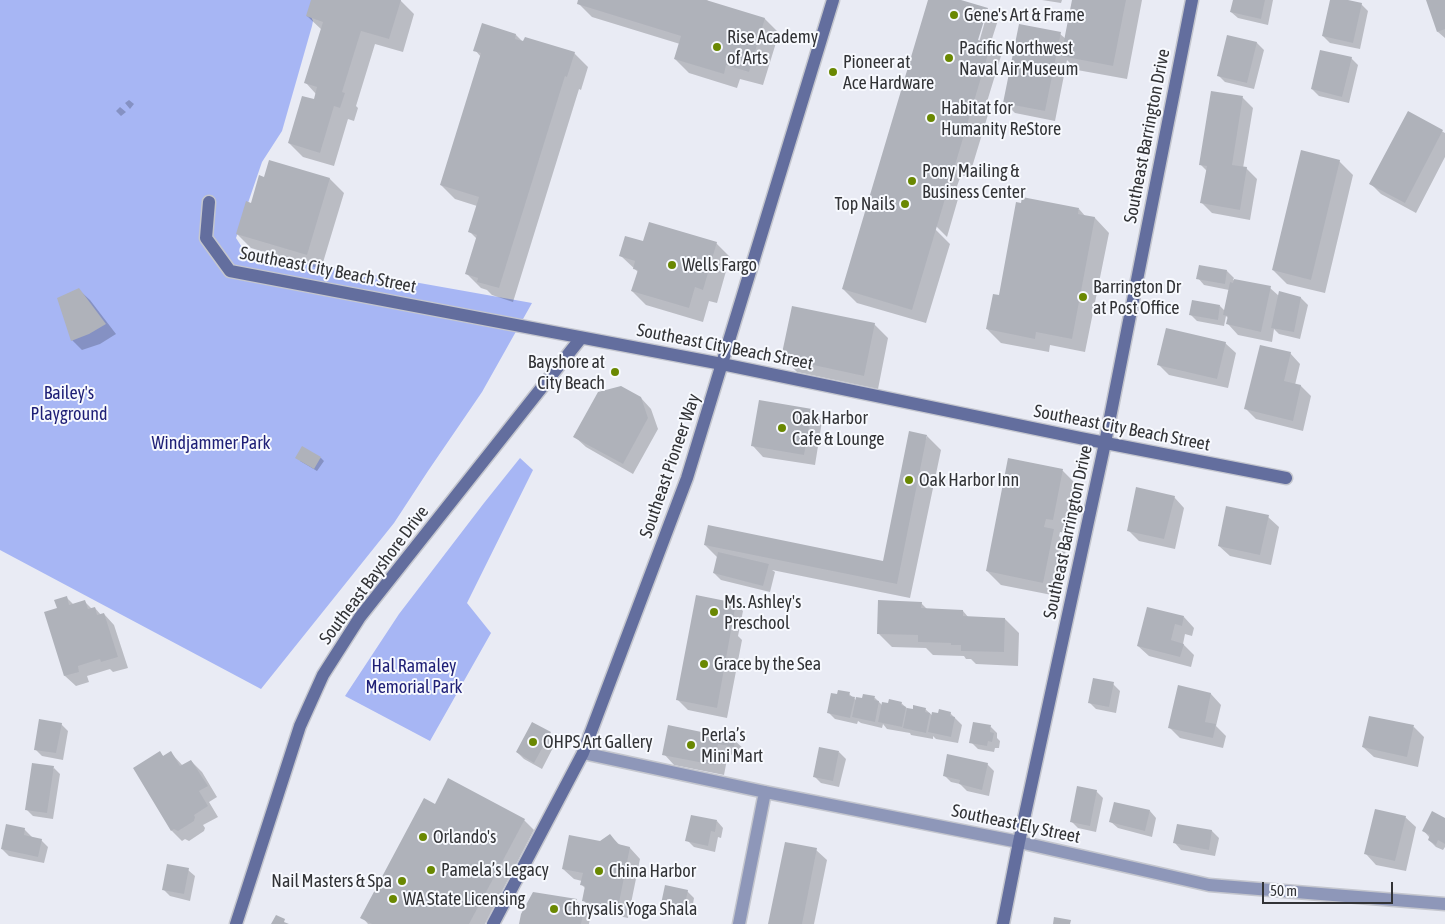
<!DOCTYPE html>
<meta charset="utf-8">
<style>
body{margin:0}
#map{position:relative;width:1445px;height:924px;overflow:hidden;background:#e9ebf4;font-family:"Asap Condensed",sans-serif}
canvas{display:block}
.scale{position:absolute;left:1262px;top:882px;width:131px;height:22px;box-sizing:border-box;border:2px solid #323336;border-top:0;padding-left:6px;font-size:15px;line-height:18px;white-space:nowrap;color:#323336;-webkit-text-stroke:4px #f7f9fe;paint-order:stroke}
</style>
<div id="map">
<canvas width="1445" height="924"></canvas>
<div class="scale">50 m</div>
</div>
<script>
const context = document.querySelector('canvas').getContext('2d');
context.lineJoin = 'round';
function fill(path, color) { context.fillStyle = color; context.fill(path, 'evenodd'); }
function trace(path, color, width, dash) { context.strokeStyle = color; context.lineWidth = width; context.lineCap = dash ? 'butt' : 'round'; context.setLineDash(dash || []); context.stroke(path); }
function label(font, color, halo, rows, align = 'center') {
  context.font = font + ' "Asap Condensed",sans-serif'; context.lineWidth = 4; context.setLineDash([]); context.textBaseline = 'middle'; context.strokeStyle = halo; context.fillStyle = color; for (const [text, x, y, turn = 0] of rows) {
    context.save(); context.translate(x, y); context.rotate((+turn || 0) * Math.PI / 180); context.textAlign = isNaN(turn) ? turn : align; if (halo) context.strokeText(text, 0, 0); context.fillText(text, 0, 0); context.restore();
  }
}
fill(new Path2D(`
 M0,0H313L310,14L313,21L312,26L282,131L262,162L236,238L245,252L532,303L482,392L428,471L394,523L261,689L0,550Z
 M520,458L533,470L467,603L491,633L430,741L345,696L399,614L484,503Z`), '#a7b6f4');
fill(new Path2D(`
 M312,0H400L414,14L403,52L375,44L356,106L358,108L354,121L348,119L334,166L303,157L289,143L314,101L316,94L306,83L322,30L307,16Z
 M579,0H707L709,2L765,19L779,33L763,85L740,79L737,88L689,73L675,59L680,44L592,17L578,3Z
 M929,0H957L987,9L998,20L990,45L1001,56L986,105L990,108L969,177L961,175L956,189L960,192L947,237L935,225V229L950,244L926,323L857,303L843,289ZM985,14H987L978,46H975Z
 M1042,0H1062L1061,3Z
 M1074,0H1142L1127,79L1077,70L1067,60L1055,121L1015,113L1004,102L1060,34L1066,39Z
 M1234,0H1273L1268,25L1238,18L1231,12Z
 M1332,0H1343L1361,4L1368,11L1360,49L1330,43L1323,36Z
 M1427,0H1445V38L1438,32Z
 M516,35L524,43L574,53L588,67L581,90L579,89L513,302L492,295L487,290L481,288L467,274L477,239L469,231L477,206L455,199L441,185L481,57L475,50Z
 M1228,36L1257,43L1264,50L1254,89L1225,82L1218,75Z
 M1351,58L1358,65L1349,103L1319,96L1312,89Z
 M1212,93L1243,98L1253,108L1243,168H1246L1257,179L1250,220L1212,213L1202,203L1207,171L1200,164Z
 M129,100L134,104L130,109L125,103Z
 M120,107L126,112L121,116L116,111Z
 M1408,113L1445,133V157L1416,213L1381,194L1371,184Z
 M1339,161L1353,175L1325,293L1287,284L1273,270Z
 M265,178L330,179L344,193L321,269L251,248L237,234Z
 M1079,209L1086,217L1095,218L1109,233L1085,352L1050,345L1049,352L1001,343L987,329L1000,296Z
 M644,243H716L730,257L717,303L709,301L703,322L646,305L632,291L638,272L621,256Z
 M1227,271L1234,278L1233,280L1270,288L1279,296L1301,298L1308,305L1300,339L1279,334L1274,329L1272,342L1238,335L1228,324L1229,319L1226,316L1224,326L1197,321L1190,314L1220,306L1225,311L1229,290L1204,285L1198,278Z
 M79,290L90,300L116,334L100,344L82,350L72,340Z
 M874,324L888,338L878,389L797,372L783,358Z
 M1225,343L1236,353L1228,388L1169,375L1159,365Z
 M1290,353L1300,364L1295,385L1301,386L1311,396L1303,431L1256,419L1246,409Z
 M641,398L651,409L658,429L633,474L586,447L575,437Z
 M811,410L822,421L815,465L763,457L753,446Z
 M927,436L941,450L910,598L772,570L775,572L770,592L721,580L714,573L718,558L705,545L884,562Z
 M321,458L324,461L317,471L300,461Z
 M1009,460L1063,471L1077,485L1067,533L1060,532L1059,536L1067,544L1057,596L1001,585L987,571Z
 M1174,497L1184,508L1175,549L1139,541L1128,530Z
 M1268,517L1279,527L1271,565L1230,556L1219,546Z
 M66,597L74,605L84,601L92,609L95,608L101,615L104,614L114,625L128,668L113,672L110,669L87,676L89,682L76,686L65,676L58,609Z
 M697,597L736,604L743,611L738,636L742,640L727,718L688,710L678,700ZM699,621L738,628V631L699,623Z
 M921,603L928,610L963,611L969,618L1005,619L1019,633L1018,666L976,664L971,659H966L964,656L933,655L926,648L892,647L878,633Z
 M1184,617L1194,628L1192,636L1185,634L1183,644L1194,655L1191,667L1149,656L1138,646Z
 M1113,684L1120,691L1116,713L1096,709L1089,702Z
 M1179,687L1211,694L1221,705L1216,726L1226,736L1223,748L1180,738L1169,727Z
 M849,694L857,701L875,698L883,706L901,703L908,709H925L933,716L950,713L962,725L958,743L936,739L933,736V739L911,735L910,733L887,729L883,724L882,728L861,723L858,721L857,724L835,719L829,713L838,695Z
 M61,724L68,731L63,760L42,756L35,749Z
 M991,727L997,733V738L1000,741L999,748H995L994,752L978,749L971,742Z
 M1414,727L1424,737L1418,767L1374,757L1363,747Z
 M550,733L557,740L542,769L524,759L517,752Z
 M734,740L745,750L744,757L728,754L724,775L674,765L664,754Z
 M839,752L846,759L839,787L821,783L814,776Z
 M160,753L164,757L171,753L183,766L191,761L202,772L217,797L209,802L218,817L203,825L205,828L204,831L189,841L185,839L182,841L172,831L134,768Z
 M987,764L994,771L989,796L967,791L960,784L951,782L944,775Z
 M54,768L60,774L53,819L33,816L26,809Z
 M1096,791L1103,798L1096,832L1078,828L1071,821Z
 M435,805L524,820L534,830L485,924H368L362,917Z
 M1150,811L1156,818L1152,837L1118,828L1111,822Z
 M1405,817L1416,827L1406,871L1376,865L1366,854Z
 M1445,820V847L1443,850L1436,847L1429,840L1430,838L1423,830Z
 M717,821L723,828L721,838L718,837L715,852L694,847L687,840Z
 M1178,825L1212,831L1219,838L1215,856L1181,850L1175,843Z
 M7,826L25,830L32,837L31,838L41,840L48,847L44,863L9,856L2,849Z
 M610,836L621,846L630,848L640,859L628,918L594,911L584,901L586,889L582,885V881L574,879L563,869ZM594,902L625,908L624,910L594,905Z
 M816,850L827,860L814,924H770Z
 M188,870L195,876L190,901L170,896L163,889Z
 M687,891L694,898L691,915L669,910L663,903Z
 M576,901L591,913L589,924H520Z`), '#0003');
fill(new Path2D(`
 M311,0H401L389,39L361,31L342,92L345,93L340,108L334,106L320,153L288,143L302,96L314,99L317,87L304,83L323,22L306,16Z
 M578,0H706L765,18L749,72L726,65L724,74L674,59L681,36L577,4Z
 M928,0H961L988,8L978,40L991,44L912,310L842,289Z
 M1072,0H1126L1113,66L1061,56Z
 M1233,0H1265L1261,19L1230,12Z
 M1330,0H1348L1362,3L1353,43L1322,36Z
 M1426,0H1445V29L1437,32Z
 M482,23L516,34L515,39L523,41L525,37L575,52L567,77L565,76L499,288L477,282L478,278L465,274L477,235L468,232L479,197L440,185L481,53L473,51Z
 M1019,24L1061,32L1045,111L1003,103Z
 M1227,35L1257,42L1247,83L1217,76Z
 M1320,50L1352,57L1342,97L1311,89Z
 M1211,91L1243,96L1232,165L1247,167L1240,210L1200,203L1207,166L1199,165Z
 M1408,111L1443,130L1405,203L1369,184Z
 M1301,150L1340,160L1311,280L1272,270Z
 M269,160L330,178L307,255L236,234L246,201L251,203L259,175L264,177Z
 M1022,197L1079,208L1078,214L1095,217L1072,339L1036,332L1035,339L986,329L993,294L999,295L1016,202L1021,203Z
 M649,222L717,242L703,290L695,287L689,308L631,291L638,270L633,269L635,261L619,256L625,236L643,241Z
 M1199,265L1227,270L1225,284L1196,279Z
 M1234,279L1271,286L1261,332L1226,324L1228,316L1223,315L1230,282L1233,283Z
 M79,288L106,324L89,334L71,341L57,298Z
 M1279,291L1301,297L1294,332L1271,328Z
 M1192,300L1220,305L1218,320L1189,315Z
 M792,306L875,323L864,376L781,358Z
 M1166,328L1226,342L1217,379L1157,365Z
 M1260,345L1291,352L1284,381L1301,385L1293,421L1244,409Z
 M621,386L641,397L648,418L623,464L573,437L598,392Z
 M759,400L812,409L804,455L751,446Z
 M909,431L927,435L897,584L704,545L708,525L883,561Z
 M302,446L321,457L314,469L295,458Z
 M1008,458L1063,469L1053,520L1046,519L1044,527L1054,529L1043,583L986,571Z
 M1136,487L1175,496L1164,539L1127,531Z
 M1226,506L1269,515L1260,555L1218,546Z
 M718,552L769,564L763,586L713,573Z
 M696,595L736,603L717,708L676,700Z
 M67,596L69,605L85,600L88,609L95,607L97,615L104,613L118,657L101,662L100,659L78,666L79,672L64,676L44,612L57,608L54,600Z
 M878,600L922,602L921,608L963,610V616L1005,618L1004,652L961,651V645H951V643L918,642V635L877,634Z
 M1147,607L1184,616L1182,626L1175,624L1171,640L1184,644L1180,657L1137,646Z
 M1093,678L1114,682L1109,707L1088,703Z
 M1178,685L1211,693L1205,722L1216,724L1213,738L1168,728Z
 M838,690L850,692L849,696L855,697L850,718L827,713L831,693L837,694Z
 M863,694L875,696L874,700L879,701L875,722L852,717L856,697L862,698Z
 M889,699L902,702L901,705L906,707L902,727L878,722L882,702L888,703Z
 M913,705L926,708L925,712L930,713L926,733L903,728L907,708L913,709Z
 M939,709L951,712L950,716L955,717L951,737L928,732L932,712L938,713Z
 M1369,716L1414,725L1407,757L1362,747Z
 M39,719L62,723L56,753L34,750Z
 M532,722L551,732L534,763L516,752Z
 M973,722L991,725L990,732L994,733L992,742L988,741L987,746L969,743Z
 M668,725L735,739L734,747L718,744L714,765L662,755Z
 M819,747L839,751L833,781L813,777Z
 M160,751L163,756L171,751L180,766L191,760L208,786L199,791L208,806L194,815L195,817L194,821L178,831L174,829L171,831L133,768Z
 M947,754L988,763L982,790L959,784L960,780L943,776Z
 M32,763L54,766L47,813L25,810Z
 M448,778L525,819L469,924H372L360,918L424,798L435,804Z
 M1077,786L1097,790L1090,826L1070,822Z
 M1114,802L1150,810L1145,831L1109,822Z
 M1375,809L1406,816L1395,861L1364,854Z
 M1432,811L1445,818V844L1438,840L1436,845L1428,840L1430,835L1422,831Z
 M691,815L717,820L715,832L711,831L708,846L685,841Z
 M6,824L25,828L24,835L42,839L38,857L1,849Z
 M1177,824L1212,830L1209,850L1173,843Z
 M610,834L618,844L630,847L618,908L582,901L585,886L580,885L583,873L562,869L569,835L600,841Z
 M785,842L817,848L802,924H768Z
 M167,864L189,868L184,894L162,890Z
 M665,885L688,890L684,908L661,904Z
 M533,892L577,899L576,903L585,905L581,924H519L521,914Z
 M276,915L285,919L284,922L289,924H271Z
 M1054,917L1071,920L1070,924H1053Z`), '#afb2ba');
const street = new Path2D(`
 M583,753L765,792L1019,842L1209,885L1445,904
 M739,924L765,792`);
const secondary = new Path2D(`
 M209,202L206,238L230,271L722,364L1080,438L1286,478
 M236,924L300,726L323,675L360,617L581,338
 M493,924L583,753L687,478L833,0
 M1003,924L1019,842L1105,443L1192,0`);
trace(street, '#c4c6ce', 15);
trace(secondary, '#c4c6ce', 15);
trace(street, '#8e97b9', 12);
trace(secondary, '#636e9e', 12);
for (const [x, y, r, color] of [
 [954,15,5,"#6a8802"],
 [717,47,5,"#6a8802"],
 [949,58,5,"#6a8802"],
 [833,72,5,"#6a8802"],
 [931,118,5,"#6a8802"],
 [912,181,5,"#6a8802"],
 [905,204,5,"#6a8802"],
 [672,265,5,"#6a8802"],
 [1083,297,5,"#6a8802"],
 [615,372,5,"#6a8802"],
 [782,428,5,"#6a8802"],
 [909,480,5,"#6a8802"],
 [714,612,5,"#6a8802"],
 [704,664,5,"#6a8802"],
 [533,742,5,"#6a8802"],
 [691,745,5,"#6a8802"],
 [423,837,5,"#6a8802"],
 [431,870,5,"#6a8802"],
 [599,871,5,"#6a8802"],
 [402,881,5,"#6a8802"],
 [393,899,5,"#6a8802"],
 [554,909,5,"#6a8802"]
]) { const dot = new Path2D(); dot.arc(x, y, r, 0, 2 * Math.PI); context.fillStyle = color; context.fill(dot); trace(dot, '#f7f9fe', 2); }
label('18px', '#323336', '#f7f9fe', [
 ["Gene's Art & Frame",964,15],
 ["Rise Academy",727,37],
 ["of Arts",727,58],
 ["Pacific Northwest",959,48],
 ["Naval Air Museum",959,69],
 ["Pioneer at",843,62],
 ["Ace Hardware",843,83],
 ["Habitat for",941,108],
 ["Humanity ReStore",941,129],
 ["Pony Mailing &",922,171],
 ["Business Center",922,192],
 ["Top Nails",895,204,"right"],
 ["Wells Fargo",682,265],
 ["Barrington Dr",1093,287],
 ["at Post Office",1093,308],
 ["Bayshore at",605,362,"right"],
 ["City Beach",605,383,"right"],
 ["Oak Harbor",792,418],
 ["Cafe & Lounge",792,439],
 ["Oak Harbor Inn",919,480],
 ["Ms. Ashley's",724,602],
 ["Preschool",724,623],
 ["Grace by the Sea",714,664],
 ["Perla’s",701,735],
 ["Mini Mart",701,756],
 ["OHPS Art Gallery",543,742],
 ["Orlando's",433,837],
 ["Pamela’s Legacy",441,870],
 ["China Harbor",609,871],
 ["Nail Masters & Spa",392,881,"right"],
 ["WA State Licensing",403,899],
 ["Chrysalis Yoga Shala",564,909]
], 'left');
label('18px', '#323336', '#f7f9fe', [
 ["Southeast Barrington Drive",1147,136,-79],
 ["Southeast City Beach Street",328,270,11],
 ["Southeast City Beach Street",725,347,11],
 ["Southeast City Beach Street",1122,428,11],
 ["Southeast Pioneer Way",670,466,-71],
 ["Southeast Barrington Drive",1068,532,-78],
 ["Southeast Bayshore Drive",374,575,-53],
 ["Southeast Ely Street",1016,824,12]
]);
label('18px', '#1e1f76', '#f7f9fe', [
 ["Bailey's",69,393],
 ["Playground",69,414],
 ["Windjammer Park",211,443],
 ["Hal Ramaley",414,666],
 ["Memorial Park",414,687]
]);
</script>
